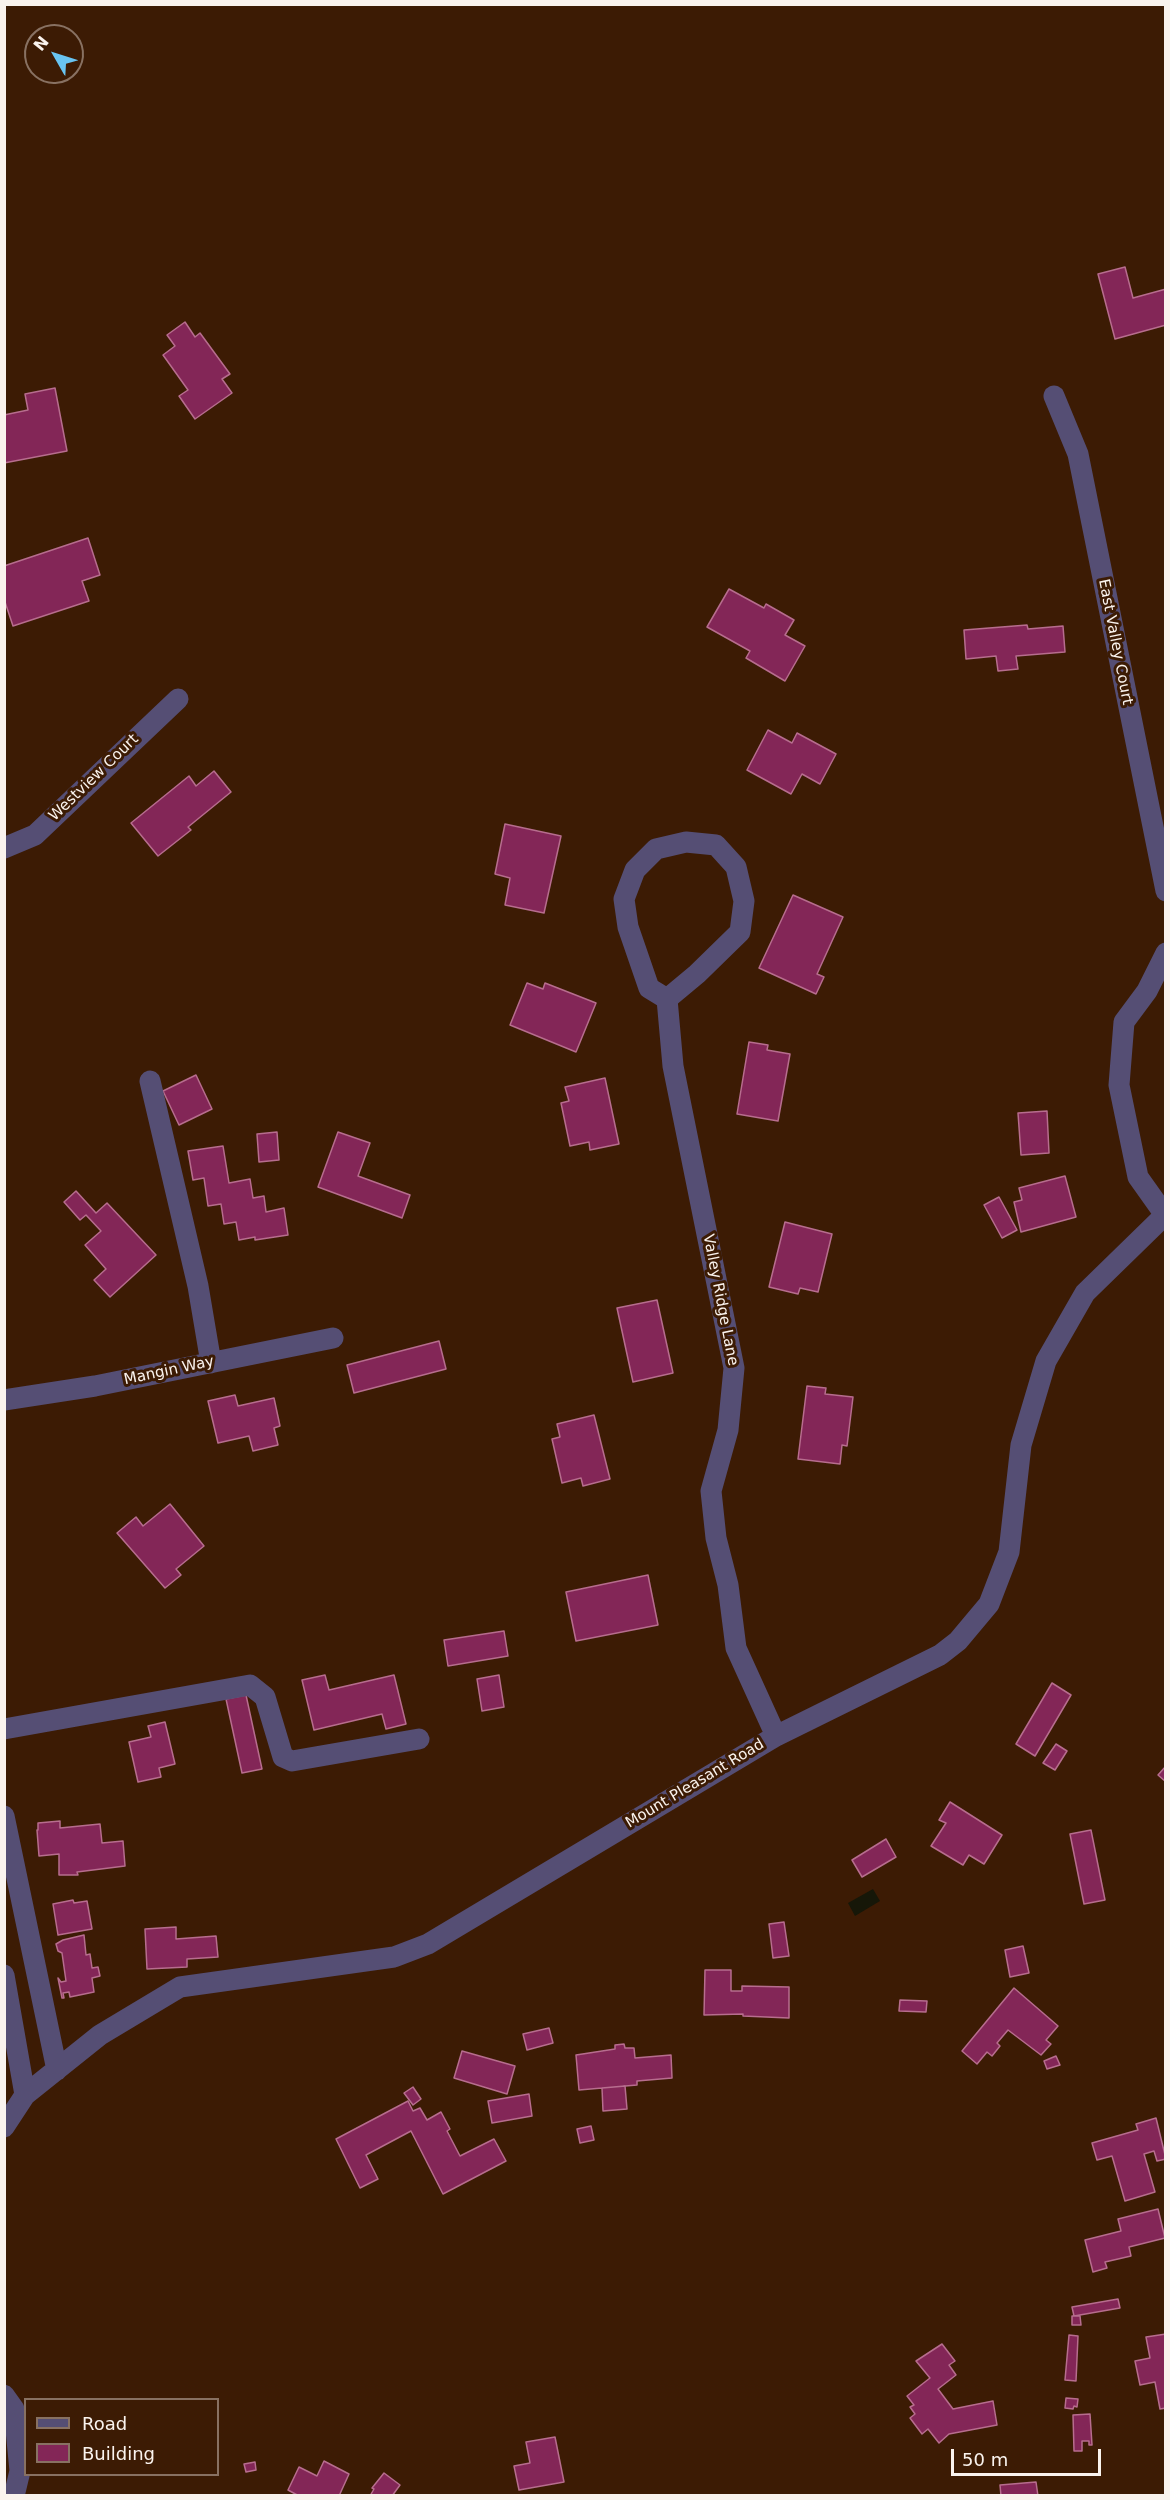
<!DOCTYPE html>
<style>
body{margin:0}
#map{position:relative;width:1170px;height:2500px;overflow:hidden;background:#3c1b04;font-family:"DejaVu Sans",sans-serif}
canvas{display:block}
.frame{position:absolute;inset:0;border:6px solid #faf3ee;pointer-events:none}
.legend{position:absolute;left:24px;top:2398px;width:195px;height:78px;box-sizing:border-box;background:#3c1b04;border:2px solid #887162;margin:0;padding:8px 10px;list-style:none;font-size:18px;color:#faf3ee}
.legend li{display:flex;align-items:center;gap:12px;height:30px}
.legend b{width:30px;border:2px solid #887162}
.north{position:absolute;left:24px;top:24px;width:60px;height:60px;box-sizing:border-box;background:#3c1b04;border:2px solid #887162;border-radius:50%;rotate:309deg;font-size:16px;font-weight:700;line-height:24px;text-align:center;color:#faf3ee}
.north::after{content:'';display:block;margin:auto;width:21px;height:27px;background:#69c4f1;clip-path:polygon(50% 0,100% 100%,50% 72%,0 100%)}
.scale{position:absolute;left:951px;top:2449px;width:150px;height:27px;box-sizing:border-box;border:3px solid #faf3ee;border-top:0;padding-left:8px;font-size:18px;line-height:21px;white-space:nowrap;color:#faf3ee;-webkit-text-stroke:4px #3c1b04;paint-order:stroke}
</style>
<div id="map">
<canvas width="1170" height="2500"></canvas>
<div class="frame"></div>
<ul class="legend">
<li><b style="height:8px;background:#554e74"></b>Road</li>
<li><b style="height:16px;background:#832657"></b>Building</li>
</ul>
<div class="north">N</div>
<div class="scale">50 m</div>
</div>
<script>
const context = document.querySelector('canvas').getContext('2d');
context.lineJoin = 'round';
function fill(path, color) { context.fillStyle = color; context.fill(path, 'evenodd'); }
function trace(path, color, width, dash) { context.strokeStyle = color; context.lineWidth = width; context.lineCap = dash ? 'butt' : 'round'; context.setLineDash(dash || []); context.stroke(path); }
function label(font, color, halo, rows, align = 'center') {
  context.font = font + ' "DejaVu Sans",sans-serif'; context.lineWidth = 6; context.setLineDash([]); context.textBaseline = 'middle'; context.strokeStyle = halo; context.fillStyle = color; for (const [text, x, y, turn = 0] of rows) {
    context.save(); context.translate(x, y); context.rotate((+turn || 0) * Math.PI / 180); context.textAlign = isNaN(turn) ? turn : align; if (halo) context.strokeText(text, 0, 0); context.fillText(text, 0, 0); context.restore();
  }
}
fill(new Path2D(`
 M873,1889L880,1901L855,1916L848,1903Z`), '#161708');
const building = new Path2D(`
 M1125,267L1133,298L1166,289V325L1115,339L1098,274Z
 M185,322L195,337L200,333L230,374L222,379L232,393L195,419L179,396L188,390L163,355L175,346L167,335Z
 M55,388L67,451L4,463V415L28,410L25,394Z
 M88,538L100,575L82,581L89,601L13,626L4,599V566Z
 M729,589L764,608L766,604L794,620L785,635L805,646L785,681L746,658L750,651L707,627Z
 M1027,625L1028,629L1063,626L1065,652L1016,656L1018,669L998,671L996,656L966,659L964,630Z
 M768,730L792,743L797,733L836,754L820,784L802,774L791,794L747,770Z
 M214,771L231,792L188,827L191,830L158,856L131,823L189,776L196,786Z
 M505,824L561,836L544,913L505,905L510,878L495,874Z
 M793,895L843,917L817,974L824,977L816,994L759,968Z
 M527,983L543,989L545,983L596,1003L576,1052L510,1025Z
 M749,1042L768,1045L767,1050L790,1054L778,1121L737,1114Z
 M196,1075L212,1109L179,1125L163,1091Z
 M605,1078L619,1144L590,1150L589,1142L570,1146L561,1103L569,1101L565,1087Z
 M1047,1111L1049,1153L1021,1155L1018,1113Z
 M277,1132L279,1160L259,1162L257,1134Z
 M338,1132L370,1143L358,1176L410,1195L402,1218L318,1187Z
 M223,1146L229,1183L250,1179L253,1198L264,1196L266,1212L284,1208L288,1235L255,1240V1237L239,1240L236,1222L224,1224L221,1204L208,1206L204,1178L193,1180L188,1151Z
 M1065,1176L1076,1217L1021,1232L1014,1202L1022,1200L1019,1188Z
 M76,1191L96,1213L107,1203L156,1255L110,1297L94,1280L106,1269L85,1245L101,1231L86,1215L80,1220L64,1202Z
 M999,1197L1017,1230L1002,1238L984,1205Z
 M785,1222L832,1234L818,1292L800,1288L798,1294L769,1287Z
 M657,1300L673,1373L633,1382L617,1308Z
 M439,1341L446,1369L354,1393L347,1365Z
 M807,1386L826,1388L825,1394L853,1397L847,1446L842,1445L840,1464L798,1459Z
 M235,1395L238,1406L274,1398L280,1426L274,1428L278,1445L253,1451L249,1436L218,1443L208,1401Z
 M594,1415L610,1479L583,1486L581,1478L562,1483L552,1439L560,1437L557,1424Z
 M170,1504L204,1546L176,1569L181,1575L165,1588L117,1533L136,1517L143,1526Z
 M648,1575L658,1625L576,1641L566,1592Z
 M504,1631L508,1656L448,1666L444,1640Z
 M325,1675L329,1690L394,1675L406,1724L386,1729L382,1714L314,1730L302,1680Z
 M499,1675L504,1707L482,1711L477,1679Z
 M1052,1683L1071,1695L1035,1756L1016,1744Z
 M246,1695L262,1769L242,1773L226,1699Z
 M165,1722L175,1764L159,1768L161,1777L138,1782L129,1742L151,1737L148,1726Z
 M1056,1744L1067,1751L1055,1770L1043,1763Z
 M1166,1766V1782L1158,1775Z
 M950,1802L1002,1835L984,1864L969,1855L963,1865L931,1846L946,1823L939,1820Z
 M60,1821V1828L100,1824L102,1843L123,1841L125,1866L77,1872L78,1875H59V1854L39,1856L37,1830H38V1823Z
 M1091,1830L1105,1900L1084,1904L1070,1834Z
 M886,1839L896,1857L862,1877L852,1860Z
 M73,1900L74,1903L87,1901L92,1929L58,1935L53,1904Z
 M784,1922L789,1956L773,1958L769,1924Z
 M176,1927V1939L216,1936L218,1957L187,1959V1967L147,1969L145,1929Z
 M84,1935L86,1955L90,1954L92,1968L98,1967L100,1976L92,1978L94,1992L70,1997L69,1992L63,1993L64,1998H62L58,1978L61,1982L66,1981L62,1953L58,1951L56,1944L63,1940Z
 M1023,1946L1029,1973L1010,1977L1005,1950Z
 M705,1970H731V1991H742V1986L789,1987V2018L743,2016V2014L704,2015Z
 M1014,1988L1058,2026L1046,2040L1051,2044L1041,2055L1008,2030L997,2043L1000,2046L992,2056L987,2052L977,2064L962,2051Z
 M900,2000L927,2001L926,2012L899,2011Z
 M549,2028L553,2043L527,2050L523,2034Z
 M624,2044L625,2048H634L635,2058L671,2055L672,2078L637,2081V2085L579,2090L576,2055L615,2049V2045Z
 M462,2051L515,2066L507,2094L454,2078Z
 M1056,2056L1060,2065L1047,2069L1044,2061Z
 M625,2086L627,2109L603,2111L602,2088Z
 M413,2087L421,2099L413,2105L404,2093Z
 M529,2094L532,2116L492,2123L488,2101Z
 M408,2101L413,2111L420,2108L427,2120L441,2112L450,2129L447,2131L460,2156L494,2139L506,2161L443,2194L411,2131L366,2155L378,2179L360,2188L336,2139Z
 M1156,2118L1166,2159L1157,2161L1154,2151L1144,2154L1155,2192L1125,2201L1112,2156L1097,2160L1092,2143L1138,2130L1136,2124Z
 M591,2126L594,2140L580,2143L577,2129Z
 M1158,2209L1165,2238L1129,2247L1131,2256L1105,2262L1107,2268L1093,2272L1085,2240L1121,2231L1118,2219Z
 M1118,2299L1120,2308L1074,2316L1072,2307Z
 M1072,2316H1080L1081,2325H1072Z
 M1166,2334V2408L1160,2409L1155,2382L1140,2385L1135,2361L1150,2358L1146,2337Z
 M1069,2335L1078,2336L1076,2381L1065,2380Z
 M942,2344L955,2361L949,2365L956,2375L938,2389L953,2409L993,2401L997,2425L949,2434L939,2443L928,2429L922,2434L910,2418L915,2414L910,2407L914,2405L907,2396L930,2378L916,2361Z
 M1066,2398L1078,2399L1077,2407L1074,2406L1073,2409L1065,2408Z
 M1090,2414L1092,2445H1089V2441H1082V2451H1074L1073,2415Z
 M555,2437L564,2482L519,2490L514,2466L530,2463L526,2442Z
 M324,2461L349,2474L339,2496H299L288,2490L299,2467L317,2476Z
 M255,2462L256,2470L246,2472L244,2464Z
 M384,2473L400,2485L392,2496H370L374,2489L372,2488Z
 M1036,2482L1038,2496H1001L1000,2485Z`);
fill(building, '#832657');
trace(building, '#b76d8e', 1.5);
trace(new Path2D(`
 M1054,396L1078,454L1166,891
 M686,842L716,845L736,867L744,901L740,932L697,974L667,999L649,988L628,927L624,899L635,870L656,849Z
 M4,848L35,835L178,699
 M667,999L673,1066L734,1368L728,1430L711,1491L716,1538L728,1585L736,1648L776,1736
 M150,1081L198,1286L211,1363
 M1165,1215L1138,1177L1119,1085L1124,1022L1147,991L1166,953
 M4,1400L95,1386L333,1338
 M4,1729L250,1685L265,1697L283,1757L292,1761L419,1739
 M4,1816L57,2070
 M4,1975L25,2095
 M4,2127L25,2095L100,2035L180,1987L394,1957L428,1944L776,1736L940,1655L958,1641L989,1604L1009,1552L1021,1445L1046,1361L1085,1293L1166,1214
 M4,2395L14,2409L20,2471L14,2496`), '#554e74', 21);
label('15px', '#faf3ee', '#3c1b04', [
 ["East Valley Court",1115,642,79],
 ["Westview Court",94,778,-44],
 ["Valley Ridge Lane",720,1300,79],
 ["Mangin Way",169,1371,-12],
 ["Mount Pleasant Road",695,1784,-31]
]);
</script>
